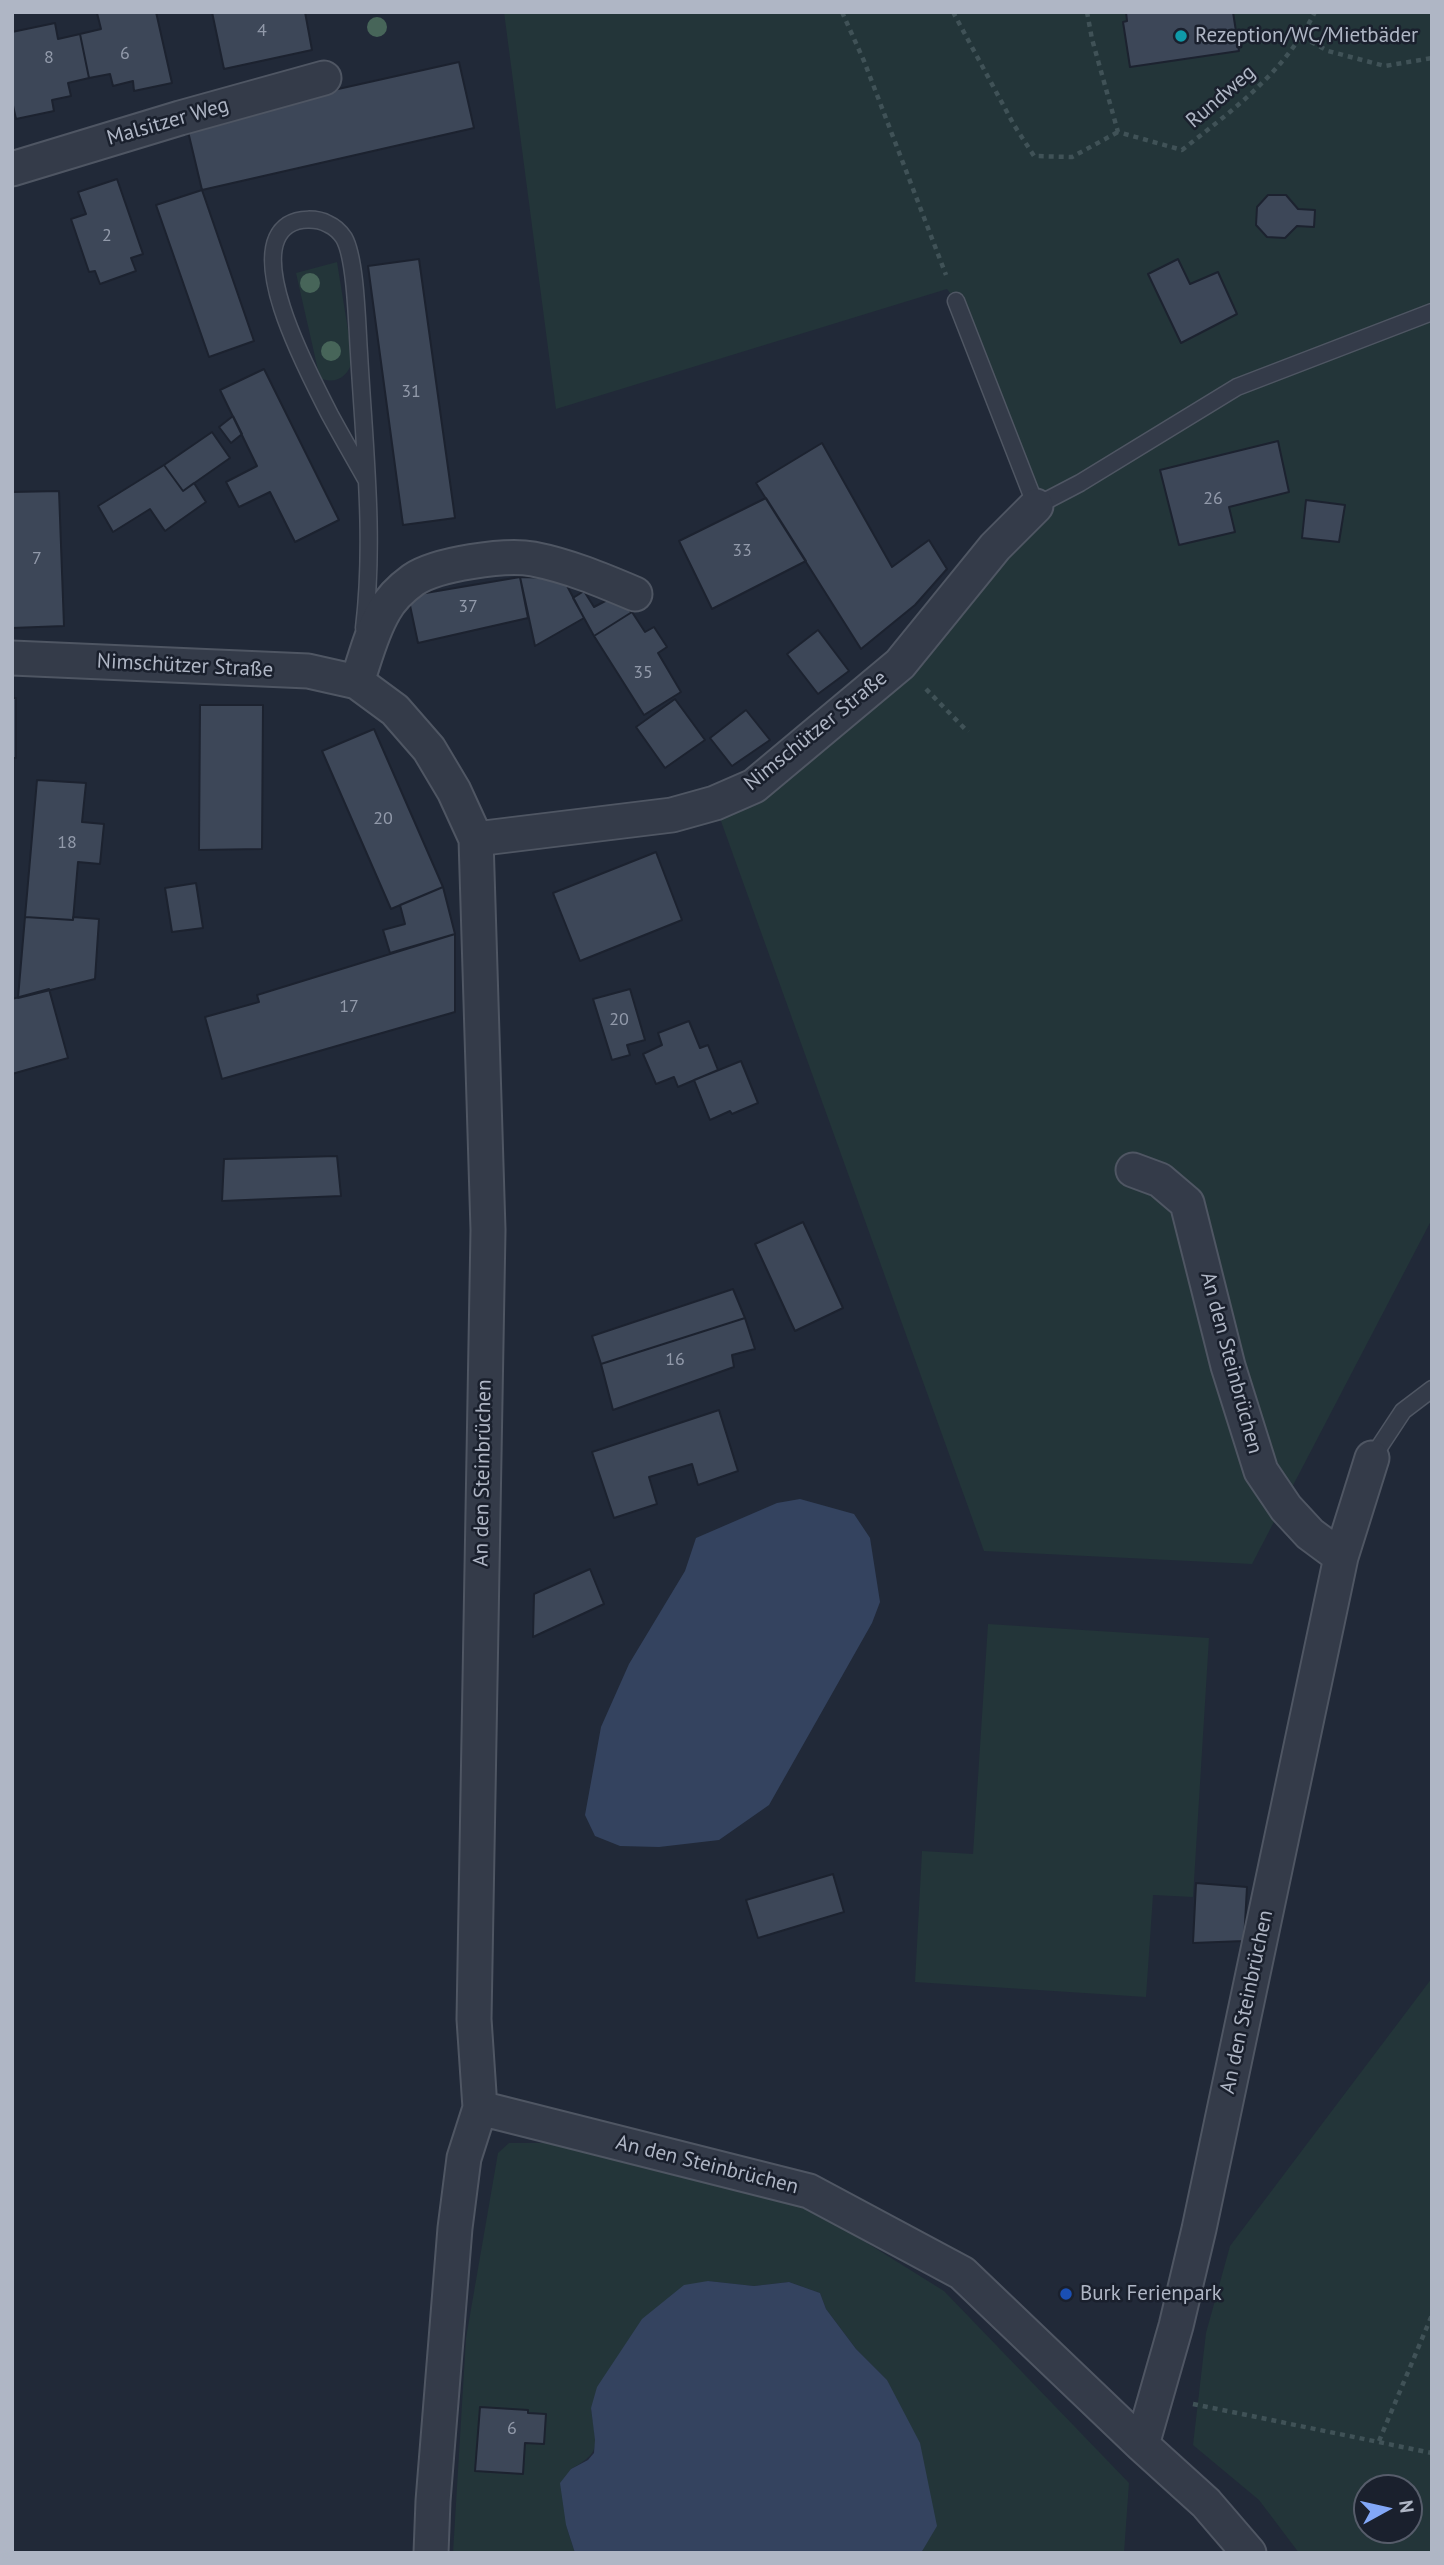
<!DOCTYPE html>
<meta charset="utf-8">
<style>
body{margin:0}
#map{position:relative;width:1444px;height:2565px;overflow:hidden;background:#212938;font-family:"PT Sans",sans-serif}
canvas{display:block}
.frame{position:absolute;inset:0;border:14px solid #afb6c5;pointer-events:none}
.north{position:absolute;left:1353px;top:2474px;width:70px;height:70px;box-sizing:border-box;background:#1a202d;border:2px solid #565c6a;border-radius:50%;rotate:82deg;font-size:19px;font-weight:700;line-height:28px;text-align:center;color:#afb6c5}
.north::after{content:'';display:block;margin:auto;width:24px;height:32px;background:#82a7f7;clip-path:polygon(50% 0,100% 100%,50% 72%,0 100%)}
</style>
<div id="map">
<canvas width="1444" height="2565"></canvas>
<div class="frame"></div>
<div class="north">N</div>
</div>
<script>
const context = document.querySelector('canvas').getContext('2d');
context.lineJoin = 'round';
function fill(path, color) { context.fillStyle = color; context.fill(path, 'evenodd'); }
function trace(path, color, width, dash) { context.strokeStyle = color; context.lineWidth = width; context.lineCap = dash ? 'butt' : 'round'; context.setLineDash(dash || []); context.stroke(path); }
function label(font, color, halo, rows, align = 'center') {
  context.font = font + ' "PT Sans",sans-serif'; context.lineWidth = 5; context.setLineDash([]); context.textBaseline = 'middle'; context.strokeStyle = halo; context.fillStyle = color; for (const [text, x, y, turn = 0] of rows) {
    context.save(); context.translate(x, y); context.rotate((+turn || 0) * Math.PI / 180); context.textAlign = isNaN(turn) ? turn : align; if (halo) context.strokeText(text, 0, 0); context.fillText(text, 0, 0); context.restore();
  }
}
fill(new Path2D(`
 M504,12H1432V1219L1252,1564L984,1551L717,810L900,664L1035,506L956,301L947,289L556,409Z
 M337,262L353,361C347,376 338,384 322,379L318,370L296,273Z
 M988,1624L1209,1638L1193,1897L1153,1895L1146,1997L915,1982L922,1851L973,1854Z
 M1432,1978V2553H1299L1259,2500L1193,2445L1206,2333L1230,2246ZM1367,2488H1409V2530H1367Z
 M509,2143H547L806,2205L944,2291L1129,2483L1124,2553H921L923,2551L887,2380L856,2349L826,2309L820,2293L789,2282L754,2286L707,2281L591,2408C595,2442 605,2451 571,2469L566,2525L575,2553H453L466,2338L498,2153Z`), '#233539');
fill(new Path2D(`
 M800,1499L854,1514L870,1538L880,1602L872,1623L769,1805L719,1840L659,1847L620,1846L595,1836L585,1815L601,1727L629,1664L685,1571L696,1538L777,1503Z
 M708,2281L754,2286L789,2282L820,2293L826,2309L856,2349L887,2380L920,2443L937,2526L921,2553H575L566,2525L560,2483L571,2469L588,2460L594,2453L595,2440L591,2408L597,2387L642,2319L684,2285Z`), '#34435f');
const building = new Path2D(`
 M156,12L172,83L134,91L133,81L113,86L110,74L89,78L80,34L101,29L97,13Z
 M212,12H305L312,50L224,69Z
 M1126,12H1233L1239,51L1130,67L1123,22L1127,21Z
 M55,23L58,39L80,34L89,78L68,83L71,96L52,100L54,111L16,119L12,101V32Z
 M459,62L474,128L202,190L186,123Z
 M117,179L143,254L131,258L136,271L100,284L95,271L89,272L71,219L86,214L78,192Z
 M202,190L254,341L209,357L156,205Z
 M1268,195H1286L1298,209L1315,210L1314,227L1297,226L1285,238L1267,237L1256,225L1257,207Z
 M419,259L455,518L403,525L368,266Z
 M1178,259L1190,284L1218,272L1237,314L1181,343L1148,274Z
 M264,369L339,520L295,542L270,492L239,507L226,482L257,466L220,390Z
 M233,416L242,434L231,443L219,427Z
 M212,432L230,458L183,491L164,465Z
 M1278,441L1289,492L1229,507L1235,532L1179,545L1160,470Z
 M822,443L892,567L929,540L947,569L915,605L861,649L756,483Z
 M164,465L183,491L194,483L206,502L165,531L150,509L113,532L98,506Z
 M59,491L64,626L12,628V492Z
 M766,498L806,561L712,609L679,541Z
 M1306,500L1345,505L1339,542L1302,538Z
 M520,577L528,618L418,643L408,596Z
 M520,577L555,578L565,582L584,618L535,646Z
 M584,591L594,607L611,598L632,612L594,636L573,598Z
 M632,612L645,632L654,627L667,647L658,653L681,692L644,715L594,636Z
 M818,630L849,671L818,694L787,654Z
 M12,698H16V758H12Z
 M675,699L705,740L665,768L636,727Z
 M200,705H263L262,849L199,850Z
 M746,710L770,740L732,766L710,738Z
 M374,729L443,887L391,909L322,751Z
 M37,780L86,783L82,822L104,824L100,864L78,862L73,920L25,917Z
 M656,852L682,920L580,961L553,893Z
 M196,883L203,928L172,932L165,888Z
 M443,887L455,934L390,953L383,930L405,924L400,905Z
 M25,917L73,920V917L99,919L95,979L18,998Z
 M455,934V1012L222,1079L205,1017L259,1002L257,995Z
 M49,989L68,1058L12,1074V999Z
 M630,989L645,1040L627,1045L630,1055L612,1060L593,999Z
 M689,1021L700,1048L708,1045L718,1070L678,1087L674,1077L656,1084L643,1054L662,1045L658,1033Z
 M741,1061L758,1103L732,1114L730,1111L710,1120L694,1080Z
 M337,1156L341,1196L222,1201L224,1159Z
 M803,1222L843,1308L795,1331L755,1244Z
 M733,1289L745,1318L601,1364L592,1336Z
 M745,1318L755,1349L732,1355L734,1367L613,1410L601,1364Z
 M719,1410L738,1471L698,1485L692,1464L649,1477L657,1504L614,1518L592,1452Z
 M590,1569L604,1604L533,1637L534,1594Z
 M833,1874L844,1912L758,1938L746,1900Z
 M1196,1883L1247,1887L1244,1941L1193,1943Z
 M480,2407L528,2410V2413L546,2414L544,2444L525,2443L523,2474L475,2471Z`);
fill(building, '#3d4758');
trace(building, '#1c222f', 2);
const service = new Path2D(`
 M956,301L1036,506L1080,483L1237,387L1432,312
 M364,628C375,537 364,444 359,353C357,326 356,259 344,238C340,232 335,227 328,224C317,218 299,218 288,225C243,255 312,379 330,415C342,437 354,458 366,479
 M1372,1458L1403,1411L1432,1389`);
const minor = new Path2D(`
 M12,169L180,118L324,78
 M12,658L308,671L357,682L395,710L429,749L454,791L476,839L488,1230L474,2019L480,2108L464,2158L455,2228L433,2501L431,2553
 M357,682C365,659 371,633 384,611C390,600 402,588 413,580C436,564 505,554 533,559C569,566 602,580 635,594
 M476,839L672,815L715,803L754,786L900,664L995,547L1036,506
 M1133,1170L1160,1180L1187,1203L1228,1366L1261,1471L1286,1508L1310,1534L1341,1557
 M480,2108L809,2191L962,2273L1142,2445L1206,2503L1249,2553
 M1142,2445L1176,2326L1199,2229L1341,1557L1372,1458`);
trace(service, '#4f5663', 19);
trace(minor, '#4f5663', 37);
trace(new Path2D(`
 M842,12L864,61L946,275
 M953,12L1014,125L1034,156L1072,157L1118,132
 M1087,12L1092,39L1118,132L1182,150C1234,109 1284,73 1315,12
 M1302,37L1328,51L1385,66L1432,58
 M926,689L968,732
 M1193,2404L1432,2453
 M1379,2441L1432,2315`), '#405257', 4.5, [5, 5]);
trace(service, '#343b49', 16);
trace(minor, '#343b49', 33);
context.fillStyle = '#476559';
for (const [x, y] of [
 [377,27],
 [310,283],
 [331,351]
]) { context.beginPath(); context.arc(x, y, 10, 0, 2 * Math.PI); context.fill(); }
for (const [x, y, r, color] of [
 [1181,36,7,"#0f9aa8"],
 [1066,2294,7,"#1a4fb4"]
]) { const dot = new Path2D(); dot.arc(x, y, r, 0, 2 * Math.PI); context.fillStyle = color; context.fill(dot); trace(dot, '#1a202d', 2.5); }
label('18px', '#929aaa', null, [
 ["4",262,31],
 ["6",125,54],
 ["8",49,58],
 ["2",107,236],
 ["31",411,392],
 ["26",1213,499],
 ["33",742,551],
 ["7",37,559],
 ["37",468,607],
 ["35",643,673],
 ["20",383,819],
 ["18",67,843],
 ["17",349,1007],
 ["20",619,1020],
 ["16",675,1360],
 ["6",512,2429]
]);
label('21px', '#afb6c5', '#1a202d', [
 ["Rezeption/WC/Mietbäder",1195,36],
 ["Burk Ferienpark",1080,2294]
], 'left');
label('21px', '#afb6c5', '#1a202d', [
 ["Rundweg",1221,97,-41],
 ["Malsitzer Weg",168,122,-16],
 ["Nimschützer Straße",185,666,3],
 ["Nimschützer Straße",816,731,-39],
 ["An den Steinbrüchen",1231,1363,75],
 ["An den Steinbrüchen",483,1473,-89],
 ["An den Steinbrüchen",1247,2002,-78],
 ["An den Steinbrüchen",707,2165,14]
]);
</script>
